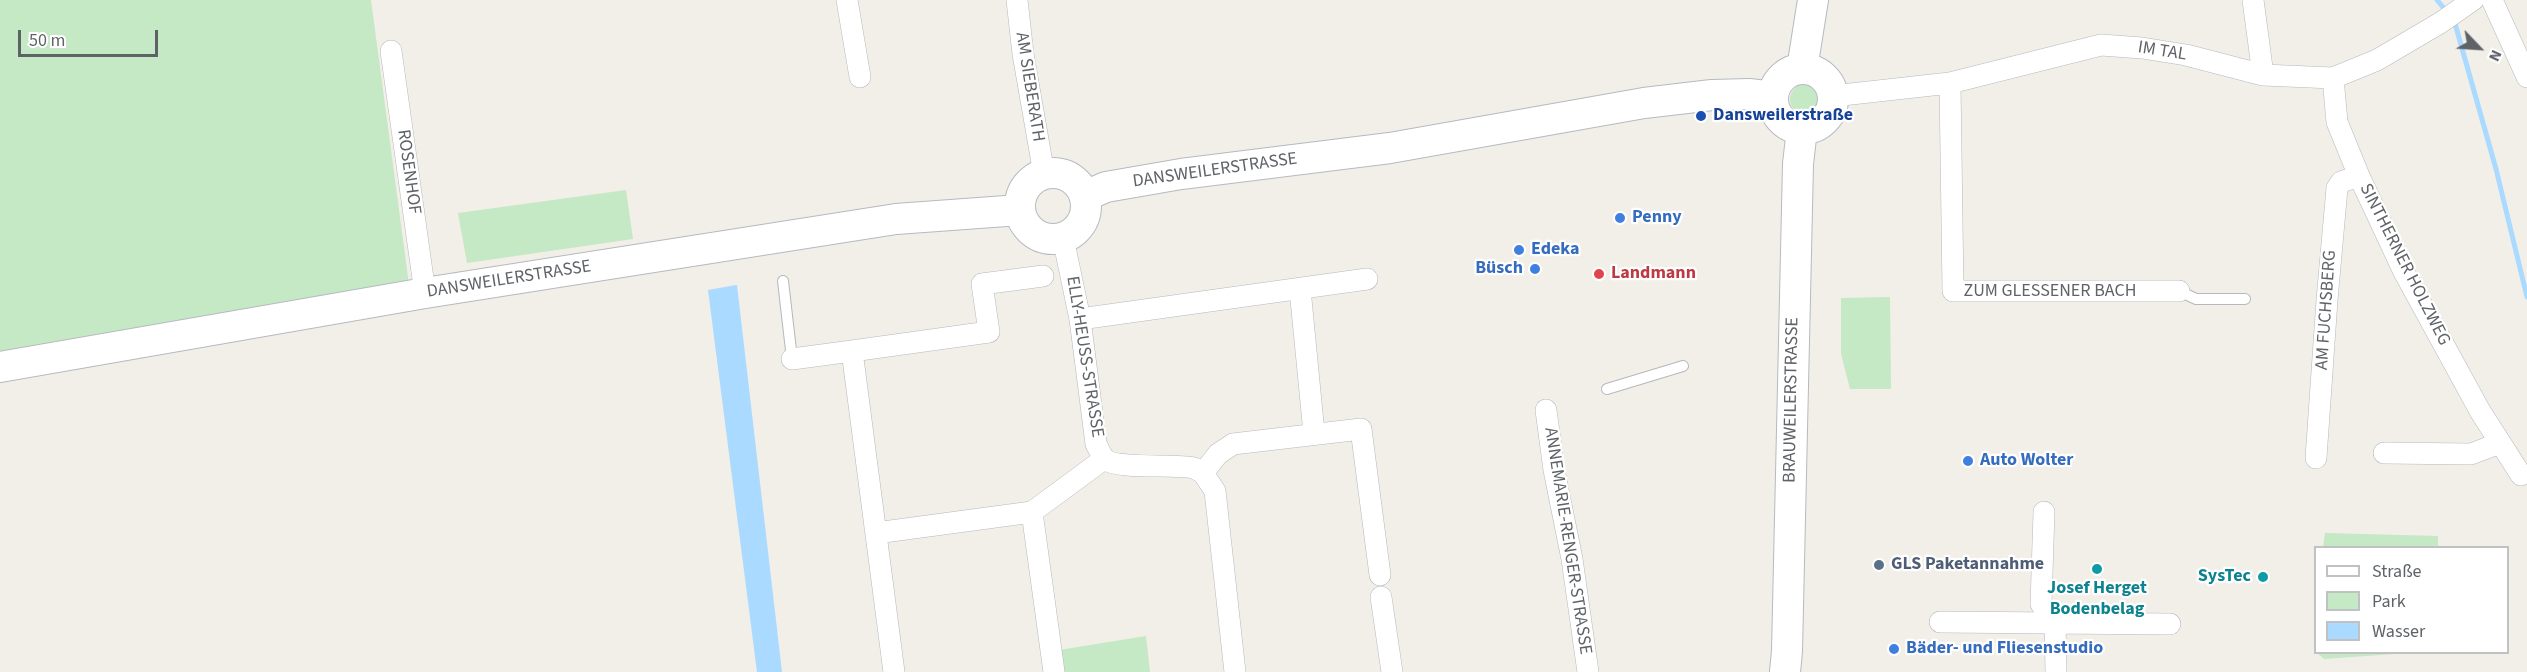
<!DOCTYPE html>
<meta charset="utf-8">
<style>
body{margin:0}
#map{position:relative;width:2527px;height:672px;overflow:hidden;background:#f1efe8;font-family:"Source Sans 3",sans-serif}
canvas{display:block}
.legend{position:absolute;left:2314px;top:546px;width:195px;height:108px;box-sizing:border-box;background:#fff;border:2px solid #bfc1c3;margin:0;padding:8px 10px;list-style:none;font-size:18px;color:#5f6368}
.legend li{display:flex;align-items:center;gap:12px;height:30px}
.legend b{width:30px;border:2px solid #bfc1c3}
.north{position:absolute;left:2449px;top:18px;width:60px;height:60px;-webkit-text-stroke:4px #fff;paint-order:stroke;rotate:115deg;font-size:16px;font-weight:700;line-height:24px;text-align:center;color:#5f6368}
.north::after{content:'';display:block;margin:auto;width:21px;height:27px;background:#5f6368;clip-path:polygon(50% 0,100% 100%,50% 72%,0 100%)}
.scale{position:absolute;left:18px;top:30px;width:140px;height:27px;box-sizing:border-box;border:3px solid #5f6368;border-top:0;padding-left:8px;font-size:18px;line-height:21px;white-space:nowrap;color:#5f6368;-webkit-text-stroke:4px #fff;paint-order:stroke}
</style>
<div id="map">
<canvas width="2527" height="672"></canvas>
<ul class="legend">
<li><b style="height:8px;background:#fff"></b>Straße</li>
<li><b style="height:16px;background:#c5e8c5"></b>Park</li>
<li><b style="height:16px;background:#aadaff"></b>Wasser</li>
</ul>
<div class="north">N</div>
<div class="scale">50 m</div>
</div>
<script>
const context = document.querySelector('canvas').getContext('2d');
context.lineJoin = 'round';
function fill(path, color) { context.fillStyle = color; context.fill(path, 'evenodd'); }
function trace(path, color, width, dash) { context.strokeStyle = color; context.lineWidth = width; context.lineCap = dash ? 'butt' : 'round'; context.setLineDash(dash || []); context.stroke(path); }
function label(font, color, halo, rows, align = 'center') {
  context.font = font + ' "Source Sans 3",sans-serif'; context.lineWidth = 4.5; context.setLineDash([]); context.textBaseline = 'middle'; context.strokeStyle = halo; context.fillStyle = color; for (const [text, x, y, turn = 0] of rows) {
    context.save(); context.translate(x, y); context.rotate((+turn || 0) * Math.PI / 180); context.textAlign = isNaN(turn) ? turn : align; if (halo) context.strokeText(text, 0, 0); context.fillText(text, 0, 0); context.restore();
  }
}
fill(new Path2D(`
 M0,0H371L409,285L0,357Z
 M1790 99a15 15 0 1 1 30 0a15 15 0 1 1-30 0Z
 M626,190L633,239L467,263L458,213Z
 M1890,297L1891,389H1850L1841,354V298Z
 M2325,533L2438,536V547H2323Z
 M1146,636L1150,672H1062L1059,650Z
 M2317,653H2408L2324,659Z`), '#c5e8c5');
fill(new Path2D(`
 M736,285H737L782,672H757L708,290Z`), '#aadaff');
trace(new Path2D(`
 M2437,0L2448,13
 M2454,20L2496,169L2527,297`), '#aadaff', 5);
const service = new Path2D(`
 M783,281L792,359
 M2179,291L2196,299H2245
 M1607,389L1683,366`);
const minor = new Path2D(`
 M847,0L860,77
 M1017,0L1023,54L1044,174
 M2253,0L2263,75
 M2492,0L2527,77
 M391,51L425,293
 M2333,78L2337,122L2359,176L2404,272L2480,411L2521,475
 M1950,83L1953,291H2179
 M1833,96L1950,83L2101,45L2142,48L2186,55L2263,75L2333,78L2377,60L2440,23L2473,0
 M1063,238L1080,319L1096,444C1099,449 1101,456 1106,460C1118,469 1175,464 1194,468L1203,473L1215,491L1235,672
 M1300,289L1314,433
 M1080,319L1367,279
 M792,359L852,351
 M1546,410L1554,470L1572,559L1588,672
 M2384,453L2471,454L2500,443
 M2316,458L2327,300L2337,188L2341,182L2359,176
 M1203,473L1218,454L1233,444L1361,429L1380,575
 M1032,512L1104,459
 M2044,512L2041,604L2055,622L2056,672
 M876,533L1032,512L1054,672
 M1381,597L1392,672
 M1940,622L2170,624
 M894,672L852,351L989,332L982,284L1043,276`);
const secondary = new Path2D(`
 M1802,69L1813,0
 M1773 99a30 30 0 1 1 60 0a30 30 0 1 1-60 0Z
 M1020 206a33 33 0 1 1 66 0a33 33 0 1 1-66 0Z
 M1085,196L1106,187L1181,174L1390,148L1644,103L1712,95L1749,94L1773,97
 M0,367L425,293L896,219L1020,210
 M1785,672L1787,651L1798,164L1802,129`);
trace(service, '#b5b8bc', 12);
trace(minor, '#b5b8bc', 22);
trace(secondary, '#b6babf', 32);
trace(service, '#fff', 10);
trace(minor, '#fff', 21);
trace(secondary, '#fff', 30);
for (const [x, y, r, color] of [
 [1701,116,6,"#1a4fb4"],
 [1620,218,6,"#3f7fe0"],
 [1519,250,6,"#3f7fe0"],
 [1535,269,6,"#3f7fe0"],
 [1599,274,6,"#e0444e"],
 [1968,461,6,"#3f7fe0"],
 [1879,565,6,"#5c6f8a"],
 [2097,569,6,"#0f9aa8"],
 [2263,577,6,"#0f9aa8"],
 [1894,649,6,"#3f7fe0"]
]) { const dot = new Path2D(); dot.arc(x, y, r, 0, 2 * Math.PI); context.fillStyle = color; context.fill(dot); trace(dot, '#fff', 2); }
label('18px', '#5f6368', '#fff', [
 ["IM TAL",2162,52,9],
 ["AM SIEBERATH",1029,87,81],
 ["DANSWEILERSTRASSE",1215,171,-8],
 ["ROSENHOF",408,172,82],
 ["SINTHERNER HOLZWEG",2404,265,63],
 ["DANSWEILERSTRASSE",509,280,-9],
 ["ZUM GLESSENER BACH",2050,292],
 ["AM FUCHSBERG",2327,310,-86],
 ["ELLY-HEUSS-STRASSE",1084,357,81],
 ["BRAUWEILERSTRASSE",1792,400,-89],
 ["ANNEMARIE-RENGER-STRASSE",1567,541,81]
]);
label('bold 18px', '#164399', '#fff', [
 ["Dansweilerstraße",1713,116]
], 'left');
label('bold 18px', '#366cbe', '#fff', [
 ["Penny",1632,218],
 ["Edeka",1531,250],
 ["Büsch",1523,269,"right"],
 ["Auto Wolter",1980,461],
 ["Bäder- und Fliesenstudio",1906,649]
], 'left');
label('bold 18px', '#be3a42', '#fff', [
 ["Landmann",1611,274]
], 'left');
label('bold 18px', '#4e5e75', '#fff', [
 ["GLS Paketannahme",1891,565]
], 'left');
label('bold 18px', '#0d838f', '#fff', [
 ["SysTec",2251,577],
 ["Josef Herget",2097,589,"center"],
 ["Bodenbelag",2097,610,"center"]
], 'right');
</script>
